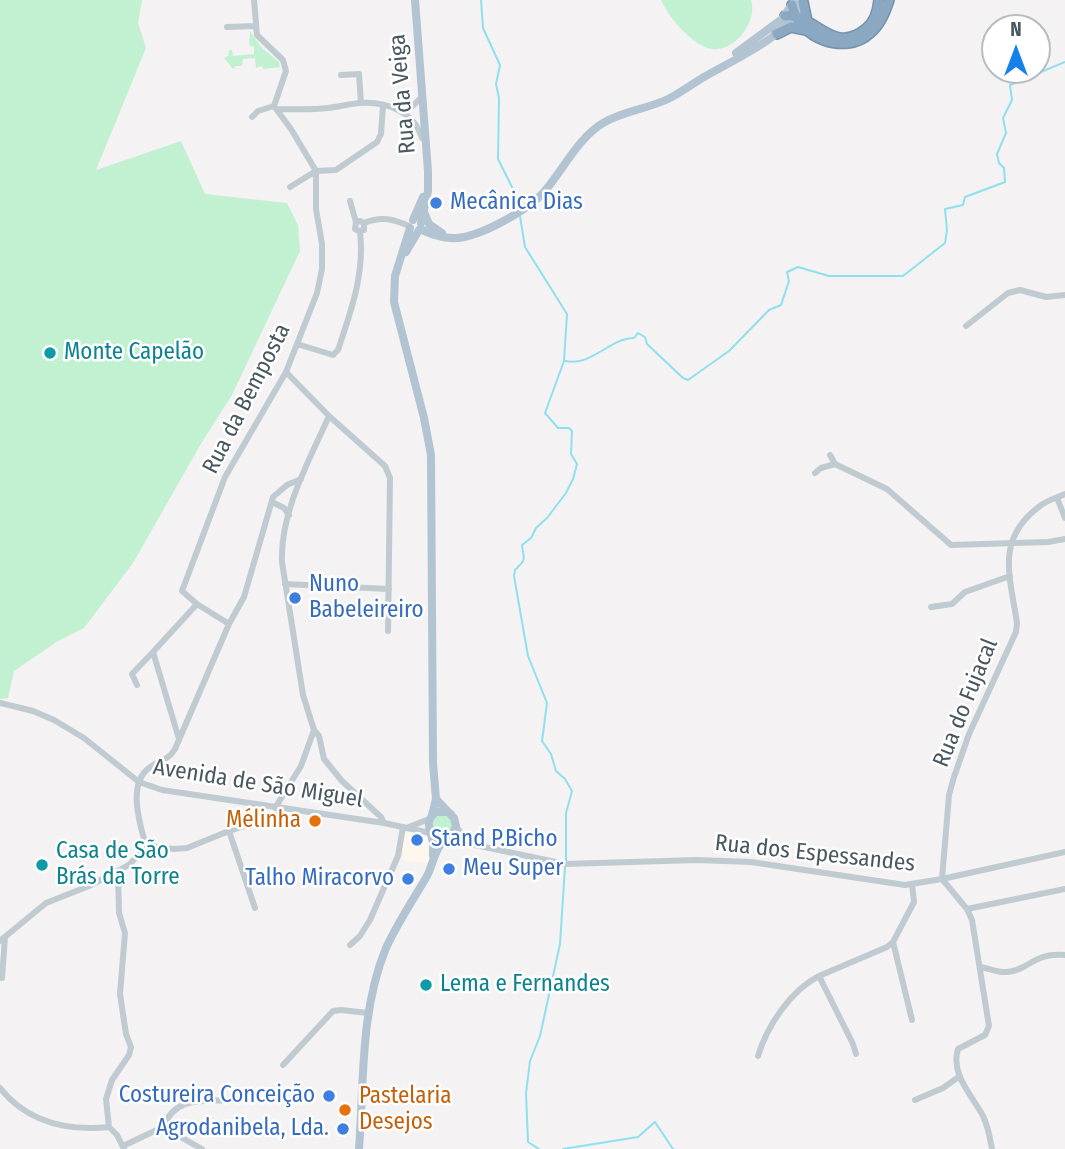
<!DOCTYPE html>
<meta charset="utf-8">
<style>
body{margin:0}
#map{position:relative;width:1065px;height:1149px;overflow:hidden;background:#f4f2f2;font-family:"Fira Sans Condensed",sans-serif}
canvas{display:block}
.north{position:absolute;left:981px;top:14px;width:70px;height:70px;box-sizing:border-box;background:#fff;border:2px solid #b6bcbf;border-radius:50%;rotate:0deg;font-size:19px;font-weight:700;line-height:28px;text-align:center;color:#495760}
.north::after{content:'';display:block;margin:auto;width:24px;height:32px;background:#1780ea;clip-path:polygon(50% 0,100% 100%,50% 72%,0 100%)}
</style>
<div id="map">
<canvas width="1065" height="1149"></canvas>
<div class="north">N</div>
</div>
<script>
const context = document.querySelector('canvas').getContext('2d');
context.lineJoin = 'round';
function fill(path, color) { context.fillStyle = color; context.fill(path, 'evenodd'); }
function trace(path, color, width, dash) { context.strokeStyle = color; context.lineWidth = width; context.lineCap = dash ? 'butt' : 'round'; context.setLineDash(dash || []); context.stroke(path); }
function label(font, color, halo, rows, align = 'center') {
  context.font = font + ' "Fira Sans Condensed",sans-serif'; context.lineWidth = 5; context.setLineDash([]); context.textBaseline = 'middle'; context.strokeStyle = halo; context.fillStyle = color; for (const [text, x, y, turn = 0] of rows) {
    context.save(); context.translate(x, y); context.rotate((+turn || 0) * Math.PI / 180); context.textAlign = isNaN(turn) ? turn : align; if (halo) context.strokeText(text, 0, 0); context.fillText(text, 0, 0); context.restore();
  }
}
fill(new Path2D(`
 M410,831L428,837L429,863L403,861V834Z`), '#fdf7ed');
fill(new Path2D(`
 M0,0H142L138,23L146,48L96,170L181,141L205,194L287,203L298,225L300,251L232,395L202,442L133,563L84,628L58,641L14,671L8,698L0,699Z
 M661,0H751C758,21 735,52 712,49C693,46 668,17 661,0Z
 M250,31L261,47L279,62L280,67L263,69L262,66L256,68L255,58L243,59L242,66H236L233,69L224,58L228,56L229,50H232L233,56L254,54V47L249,45Z
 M432 825a10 10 0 1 1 20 0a10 10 0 1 1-20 0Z`), '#c1f1d1');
trace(new Path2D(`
 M481,0L483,28L500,65L496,84L499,98L498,159L515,193L518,207
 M520,216L525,247L567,314L564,361L545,413L558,428H569L572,431L571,454L577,464L573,479L566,493L547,518L536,528L531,538L522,545C524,561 527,558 515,570L514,576L528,656L547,703L542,741L551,754L556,771L565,779L572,791L566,813V862
 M565,361C591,367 610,338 634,338L638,333L645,337L647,344L683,378L688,380L729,351L769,310L781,305L789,281L787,272L798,267L829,276H903L945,243L947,230L945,209L963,205L965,197L1005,182L1004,168L999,163L997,154L1006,133L1003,118L1012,100L1010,85L1065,62
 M539,1149L528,1142L526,1093L530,1061L540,1036L560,944L565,867
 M563,1149L638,1137L655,1122L673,1149`), '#8ee0ef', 2);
const highway = new Path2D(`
 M803,2L807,21
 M792,5C798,38 845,56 870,33C880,25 885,12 889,0
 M785,16C814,12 832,57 866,29C875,22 878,11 879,0
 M777,34L791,27L806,30`);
trace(highway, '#7593ad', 12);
trace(new Path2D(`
 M254,0L257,35L283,60L286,71L274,106
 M227,27L255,26
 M341,75L359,74L361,103
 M277,109C294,109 311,110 327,108C338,107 349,104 360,103C387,101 414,112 422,138L426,140
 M406,112L422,97
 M252,117L258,111L274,106
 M290,187L316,171L336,170L377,142L381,134L383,106
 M350,201L356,222L355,229L359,231L364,230V223L360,221L356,222
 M364,223C382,216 393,219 409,226
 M966,326L1008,293L1020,290L1046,297L1065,295
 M297,344L333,355L338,350C351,311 365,273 360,232
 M286,372L329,416
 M830,455L835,464
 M815,473L821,468L835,464L887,489L951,545L1048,542L1065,539
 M1057,498L1065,518
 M272,502L284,508L289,515
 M285,584L389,589
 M197,604L182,591L225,477L286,372L317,293L322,269V244L316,209V171L291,129L274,106
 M931,607L952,604L965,592L1010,576
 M153,652L197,604L229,624
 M137,685L132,674L153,652L179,739
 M0,703L33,711L54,720L84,738L139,782L162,790L384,823L430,833
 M275,808L301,766L314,730
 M384,823L381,817L342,781L324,759L319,736L314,730L303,695L282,562C280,512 309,461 329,416L385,466L390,478L388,631
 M456,826L462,835L471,842
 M409,827L429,819
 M229,831L255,908
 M447,839L565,864L697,860L751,862L905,885L942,879L1065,852
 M146,846C140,825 127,784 149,768C160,759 167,762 175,749L229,624L244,597L273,497L287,485L301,479
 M118,871L119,913L125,933L120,994L126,1034L131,1047L129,1055L112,1080L106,1099L109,1127L117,1135L124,1149
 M942,879L949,795L954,777L969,734L1016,632L1017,623C1010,576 995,539 1040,506C1047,500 1057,498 1065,494
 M942,879L967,909L972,920L989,1026L985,1035L958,1049C950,1074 972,1095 983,1116C988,1126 990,1138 992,1149
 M967,909L1065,889
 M0,941L46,903L89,886L118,871L130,864L146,846L174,849L187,848L229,831L278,815L282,809
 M350,945L360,936L370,920L398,856L403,827
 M980,967C988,968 999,973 1007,972C1030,970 1033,952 1065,955
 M2,978L5,937
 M912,1020L893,942L914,902L912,884
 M856,1054L853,1044L819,976L887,947L893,942
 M758,1056C767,1026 791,990 819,976
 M283,1065L333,1011L341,1010L368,1013
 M0,1088C27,1122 67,1131 109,1127
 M915,1100L943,1088L960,1076
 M163,1127C176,1096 200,1102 228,1100
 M123,1146L163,1127L202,1149`), '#c0cad1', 6);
trace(new Path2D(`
 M415,0L428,171V191L421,223
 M736,53L782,19L795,0
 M424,212L429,224L442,233
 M413,220L423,197
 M410,228L395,276L394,302L424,418L431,455L433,763L436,799L432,815
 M420,229C431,234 443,239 456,238C480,237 528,210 544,192C563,170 578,138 603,123C623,111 647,109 668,99C680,93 692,84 704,77C736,58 789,37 803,0
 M406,252L419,230
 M436,799L454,818L456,826L452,836L439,839
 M433,855C433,850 434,843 432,838C429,826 425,821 436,812H447L451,814
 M359,1149C364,1082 360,1011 386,948C397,924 412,901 426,878C433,866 434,850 444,840`), '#b2c3d1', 8);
trace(highway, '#8aa8c1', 9);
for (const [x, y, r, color] of [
 [436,203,7,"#3f7fe0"],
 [50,353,7,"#0f9aa8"],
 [295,598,7,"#3f7fe0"],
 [315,821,7,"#e8710a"],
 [417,840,7,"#3f7fe0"],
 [42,865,7,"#0f9aa8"],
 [449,869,7,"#3f7fe0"],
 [408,879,7,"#3f7fe0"],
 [426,985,7,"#0f9aa8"],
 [329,1096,7,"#3f7fe0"],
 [345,1110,7,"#e8710a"],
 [343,1129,7,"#3f7fe0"]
]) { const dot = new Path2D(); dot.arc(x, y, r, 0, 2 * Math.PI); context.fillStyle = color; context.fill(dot); trace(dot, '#fff', 2.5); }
label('23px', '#495760', '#fff', [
 ["Rua da Veiga",403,94,-95],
 ["Rua da Bemposta",247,399,-63],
 ["Rua do Fujacal",966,703,-68],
 ["Avenida de São Miguel",258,784,9],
 ["Rua dos Espessandes",815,854,6]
]);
label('23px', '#366cbe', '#fff', [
 ["Mecânica Dias",450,203],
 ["Nuno",309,585],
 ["Babeleireiro",309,611],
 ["Stand P.Bicho",431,840],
 ["Meu Super",463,869],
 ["Talho Miracorvo",394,879,"right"],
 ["Costureira Conceição",315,1096,"right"],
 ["Agrodanibela, Lda.",329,1129,"right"]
], 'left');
label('23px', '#0d838f', '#fff', [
 ["Monte Capelão",64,353],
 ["Casa de São",56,852],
 ["Brás da Torre",56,878],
 ["Lema e Fernandes",440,985]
], 'left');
label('23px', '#c56008', '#fff', [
 ["Mélinha",301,821],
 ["Pastelaria",359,1097,"left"],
 ["Desejos",359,1123,"left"]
], 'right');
</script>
